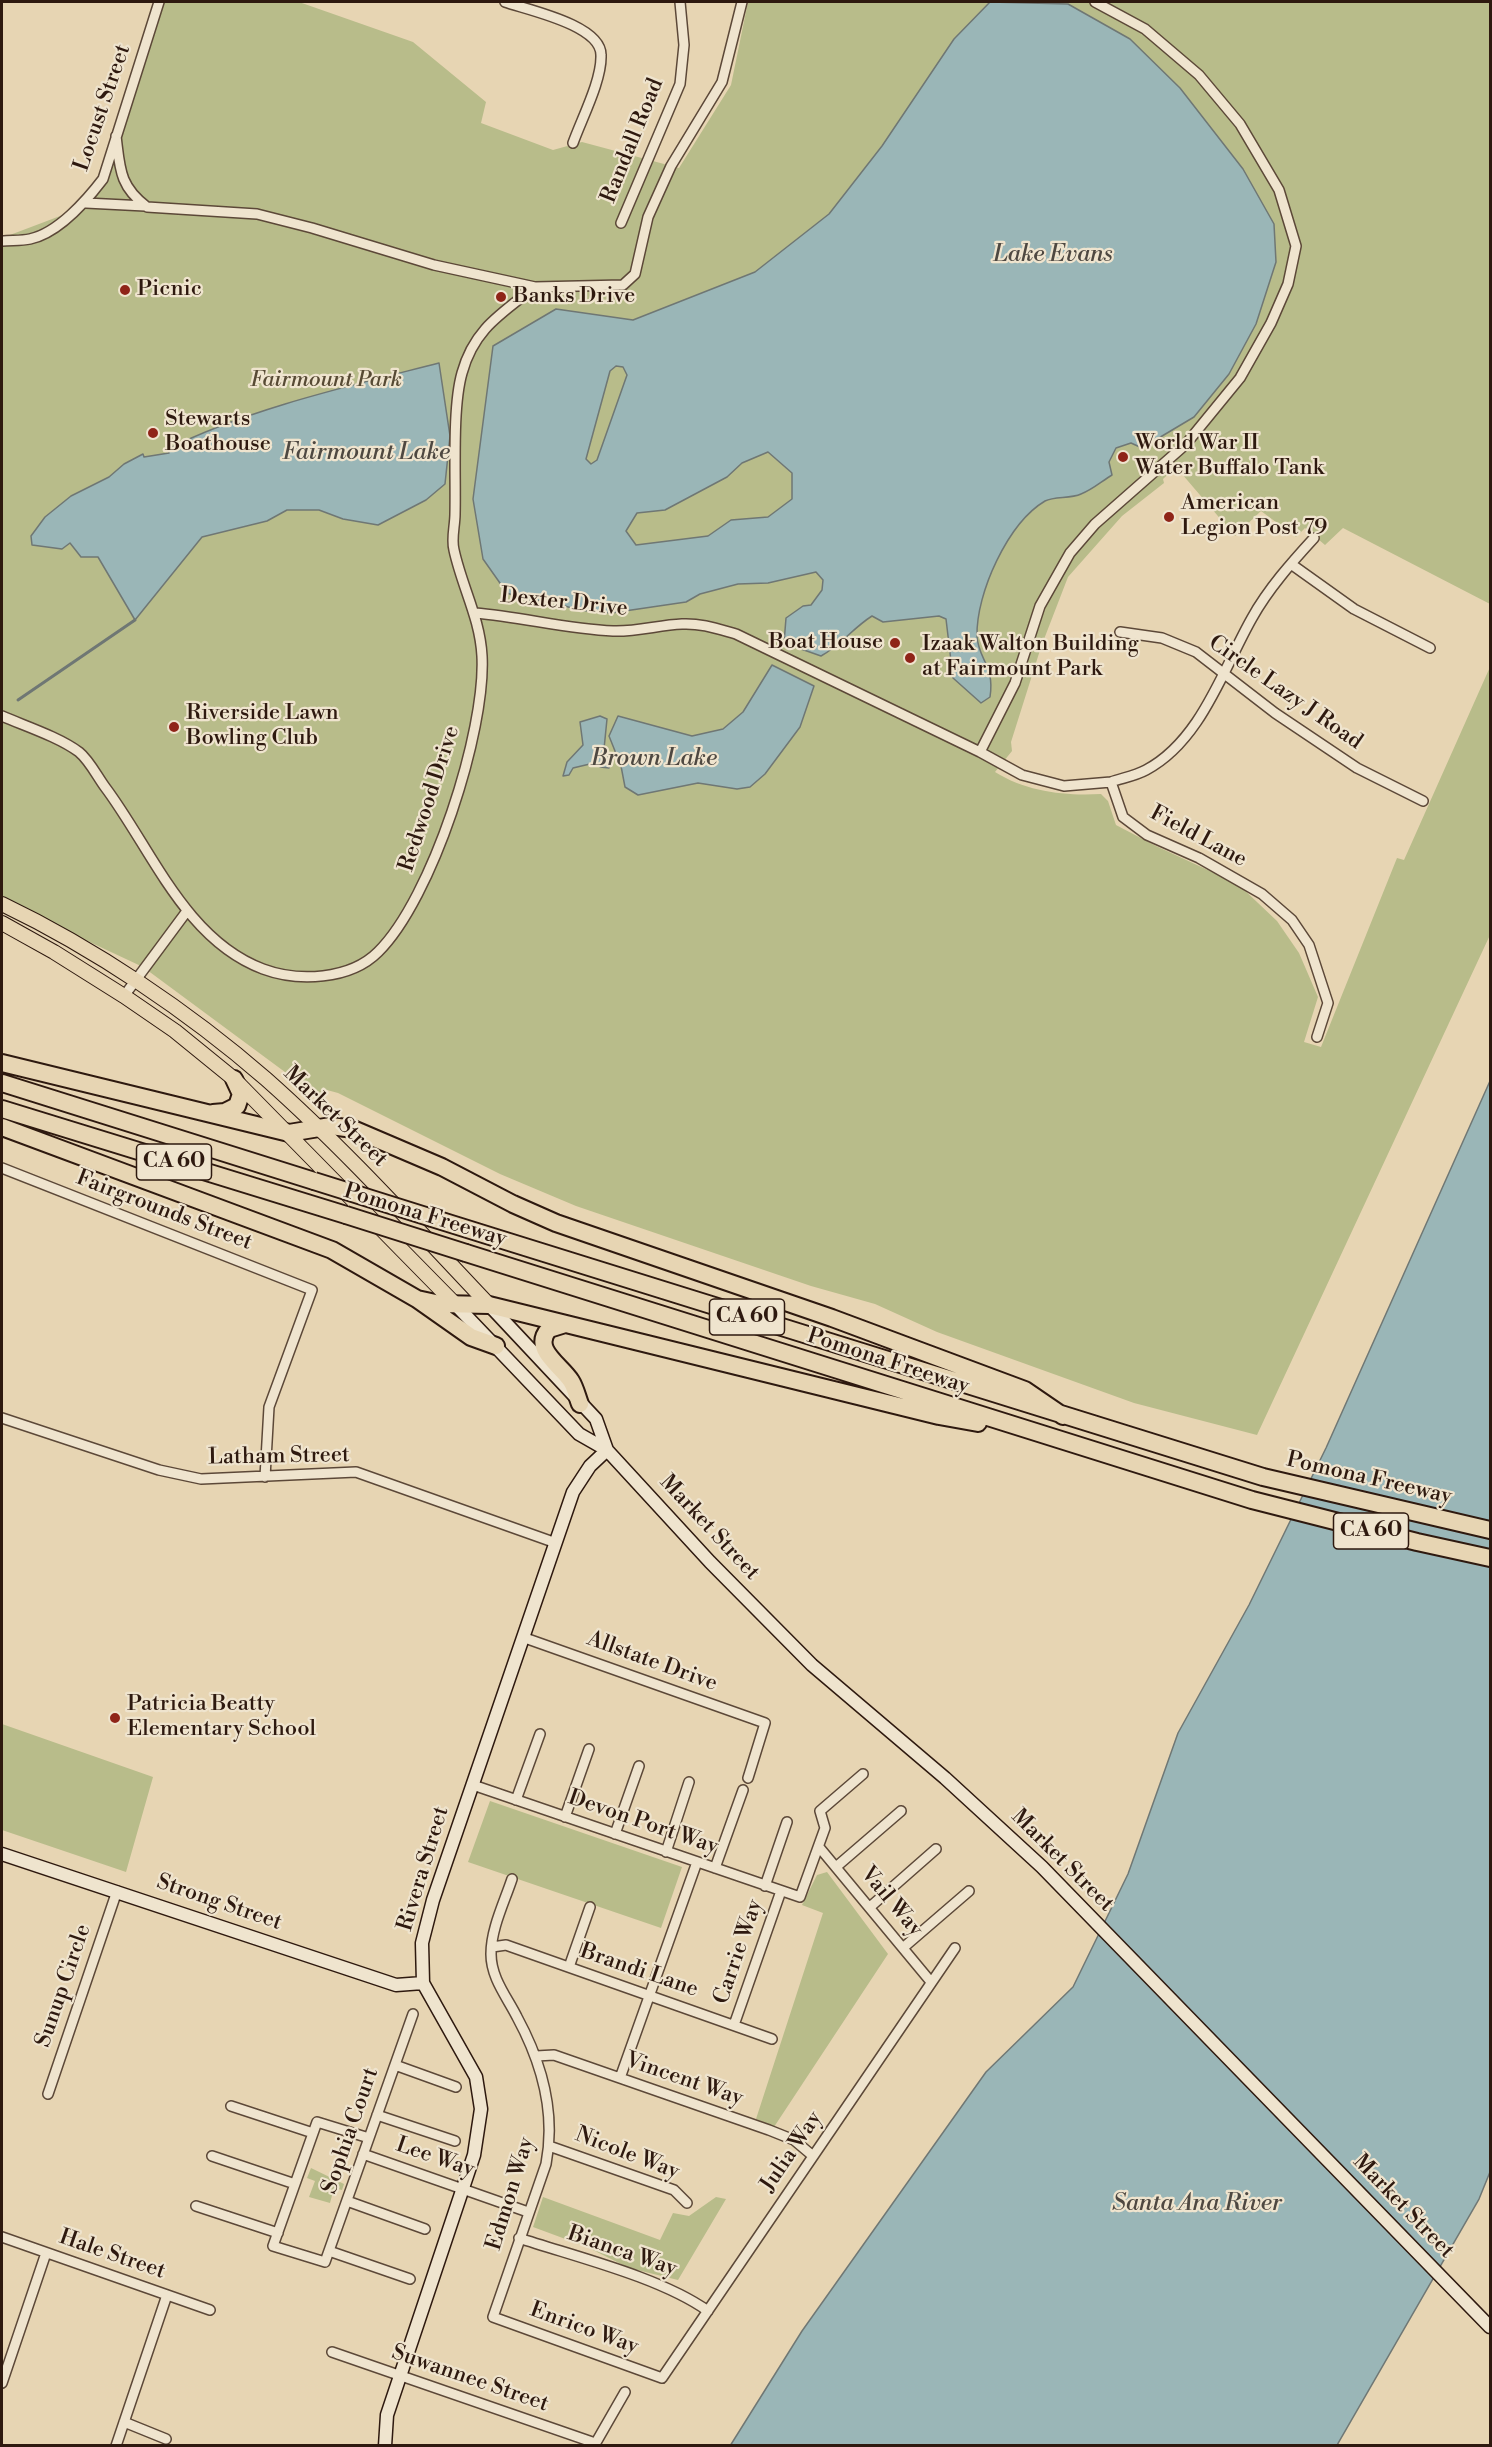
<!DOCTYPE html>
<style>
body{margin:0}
#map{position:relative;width:1492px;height:2447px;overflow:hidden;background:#e7d5b3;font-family:"Libre Bodoni",serif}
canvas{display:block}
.frame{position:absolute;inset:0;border:3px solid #2e190f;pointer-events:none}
</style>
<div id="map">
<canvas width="1492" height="2447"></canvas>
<div class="frame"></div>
</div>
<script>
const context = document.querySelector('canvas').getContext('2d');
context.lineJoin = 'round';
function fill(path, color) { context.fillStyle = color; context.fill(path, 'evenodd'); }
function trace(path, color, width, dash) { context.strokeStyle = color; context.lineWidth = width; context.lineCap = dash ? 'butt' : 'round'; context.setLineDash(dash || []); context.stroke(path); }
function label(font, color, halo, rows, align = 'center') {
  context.font = font + ' "Libre Bodoni",serif'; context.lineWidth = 4.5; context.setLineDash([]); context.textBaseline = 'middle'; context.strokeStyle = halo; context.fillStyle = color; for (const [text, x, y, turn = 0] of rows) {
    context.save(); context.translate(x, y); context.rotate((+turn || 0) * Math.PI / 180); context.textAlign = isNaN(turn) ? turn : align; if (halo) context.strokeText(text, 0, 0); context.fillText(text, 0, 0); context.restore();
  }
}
fill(new Path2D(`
 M164,2H299L413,42L486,102L481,123L553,150L582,142L679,168L731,85L748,2H1490V604L1343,528L1325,545L1305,528L1296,537L1261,511L1235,536L1176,467L1163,479L1164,483L1122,516L1068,577L1041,647L1011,742L1012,751L995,772C1027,792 1065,796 1101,794L1108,801L1116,825L1156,846L1238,884L1277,921L1299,953L1318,997L1304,1042L1321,1047L1397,858L1404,860L1490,667V935L1257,1435L1134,1403L937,1332L875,1304L811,1286L576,1206L500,1174L338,1093L327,1090L316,1095L143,967L2,901V238L76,210L108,166Z
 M2,1724L153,1777L126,1872L2,1830Z
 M490,1801L682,1867L661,1928L468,1862Z
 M827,1872L888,1954L774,2127L756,2119L823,1913L802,1905L817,1875Z
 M311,2168L344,2184L342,2190L334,2188L330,2203L309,2197L315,2181L307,2178Z
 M543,2197L660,2240L673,2213L689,2216L716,2197L726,2199L678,2280L629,2268L587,2247L533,2227Z`), '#b8bc8a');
const water = new Path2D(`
 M990,2L1068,4L1130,39L1180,88L1243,169L1274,224L1276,262L1256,324L1229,374L1194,417L1142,448L1131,443L1116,448L1109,462L1112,475C1102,481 1092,490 1081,494C1070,499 1055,496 1045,501C1008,523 976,593 977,636C978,659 995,666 990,697L981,703L953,678L946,619L939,616L883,622L872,616C853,628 841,645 821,656L784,643L786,618L803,606L811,605L822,590L823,580L816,572L768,583L738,584L700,594L686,602L611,613L578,610L549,601L526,600L507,593L483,559L473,499L493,346L556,309L633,320L755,272L829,214L882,146L954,39ZM616,366L623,367L627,375L597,460L591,464L586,459L610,371ZM768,452L792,473V499L768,517L731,520L708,536L636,545L626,531L637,513L665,510L727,477L742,463Z
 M439,363L450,436L445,484L426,500L378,525L343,519L319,510H287L267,521L202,537L135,620L98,557H81L70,543L62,549L32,545L31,536L45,517L71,496L109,477L124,464L143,454L144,457L169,453L168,449C247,409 353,385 439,363Z
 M772,665L814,686L800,727L765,774L750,787L737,789L698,783L638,795L625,787L621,766L609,736L618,716L692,736L723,729L743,712Z
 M600,716L607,719L604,749L610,761L609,768L600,767L594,763L573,768L569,775L563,776L567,762L583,745L580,722Z
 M1490,1081V2172L1479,2199L1337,2445L730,2446L802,2331L986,2072L1073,1987L1128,1874L1178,1733L1249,1605L1326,1448Z`);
fill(water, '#9ab6b7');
trace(water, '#6f7774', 1.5);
trace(new Path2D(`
 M18,700L135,620`), '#6f7774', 3);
const street = new Path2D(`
 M505,2C528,10 601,25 601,55C602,80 582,118 573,143
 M116,136C120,168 119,186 147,207L257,214L312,228L434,265L535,287L623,285L635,274L648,217L671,166L722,82L742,2
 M86,203L145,206
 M621,223L680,84L684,45L680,2
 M2,241C11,240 21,241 30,239C58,233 87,200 103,179L159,2
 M1291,564L1354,609L1430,648
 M475,613C522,617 567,629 613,631C636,632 659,625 682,624C701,623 718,629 736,634L980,752L1022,775L1064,786L1111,782L1123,817L1147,835L1199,858L1262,894L1292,920L1309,945L1328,1003L1317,1037
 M1120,632L1162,638L1196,652L1275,713L1357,768L1423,801
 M2,716C25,726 59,737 79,752C89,760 97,776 105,787C151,848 185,940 263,969C298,982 350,980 378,952C432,899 486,731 482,656C480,618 462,587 454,550C451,539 455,526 455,514C456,475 452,408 462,373C474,329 501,314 535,287
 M980,752L1015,683L1040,606L1070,553L1095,524L1186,444L1240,378L1271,323L1288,284L1296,246L1279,190L1240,124L1199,75L1145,29L1095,2
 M1111,782C1122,778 1135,776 1146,770C1201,741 1223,669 1252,618C1268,589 1292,562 1314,538
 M124,996L187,911
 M2,1168L312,1290L269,1407L265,1477
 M2,1418L159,1470L201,1479L356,1472L556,1543
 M525,1638L765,1723L748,1778
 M473,1785L800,1897L825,1828L820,1811L863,1774
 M516,1800L540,1734
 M565,1817L589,1749
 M615,1834L639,1766
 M819,1847L931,1982
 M666,1852L689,1782
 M836,1867L901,1811
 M715,1868L743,1790
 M512,1879C504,1903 491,1929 491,1954C491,1978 507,1997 517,2017C542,2063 556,2112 546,2164L493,2317L662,2378L955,1948
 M765,1886L787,1822
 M870,1907L936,1849
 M492,1947L506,1945L772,2039
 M904,1947L969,1891
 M569,1967L590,1907
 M734,2025L781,1891
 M536,2056L554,2055L769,2130L794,2140L813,2156
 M395,2065L456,2087
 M620,2078L697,1862
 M48,2094L117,1891
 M231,2106L313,2133
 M377,2115L455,2141
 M369,2138L317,2122L273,2246L325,2262L413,2014
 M549,2146L674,2190L687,2203
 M363,2154L528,2212
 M212,2156L295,2184
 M347,2201L425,2229
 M196,2206L278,2233
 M2,2237L210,2310
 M519,2238C576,2257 660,2277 708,2311
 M329,2251L410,2279
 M332,2352L595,2443
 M2,2383L46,2253
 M124,2422L166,2439
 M116,2446L167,2295
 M594,2446L625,2392`);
const secondary = new Path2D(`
 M453,1302L579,1434L607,1450L710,1562L812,1665L945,1778L1042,1867L1490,2327
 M490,1306L596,1419L607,1450
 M2,1854L396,1985L423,1983
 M385,2446L387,2415L474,2155L481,2109L476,2077L423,1983L422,1943L433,1900L573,1492L590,1466L607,1450`);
const primary = new Path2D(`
 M2,904C94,948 189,1012 266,1079C345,1149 416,1228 489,1305
 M2,923L54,952L124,996L175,1031L234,1079L453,1302`);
const highway = new Path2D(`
 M2,1063L289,1133L331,1126L353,1129L442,1167L513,1204L556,1223L832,1318L1025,1390L1063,1416
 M2,1083L314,1181
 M2,1109L346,1215
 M213,1113L225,1112L237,1106L241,1094L234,1079
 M2,1127L332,1250L417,1299L471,1337L496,1346
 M432,1218L1263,1477L1490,1530
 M466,1253L1252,1500L1417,1542L1490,1558
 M417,1299L440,1304L489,1305L939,1416L978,1423
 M565,1324L549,1329C531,1349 561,1365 571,1381C575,1387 577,1396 580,1404`);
trace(street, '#5c4838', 12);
trace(secondary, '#2e190f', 15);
trace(primary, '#2e190f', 16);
trace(highway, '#2e190f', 20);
trace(street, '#efe4ce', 9);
trace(secondary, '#efe4ce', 12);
trace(primary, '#e7d5b3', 14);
trace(highway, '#e7d5b3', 16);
const highwayBridge = new Path2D(`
 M314,1181L432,1218
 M346,1215L466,1253`);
trace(highwayBridge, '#2e190f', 20, []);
trace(highwayBridge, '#e7d5b3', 16);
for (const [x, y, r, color] of [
 [125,290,6,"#8f2418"],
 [501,297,6,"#8f2418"],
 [153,433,6,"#8f2418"],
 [1123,457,6,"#8f2418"],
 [1169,517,6,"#8f2418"],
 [895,643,6,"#8f2418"],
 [910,658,6,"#8f2418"],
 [174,727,6,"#8f2418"],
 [115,1718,6,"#8f2418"]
]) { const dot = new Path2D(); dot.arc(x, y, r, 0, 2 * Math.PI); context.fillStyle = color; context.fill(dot); trace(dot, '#efe4ce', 2); }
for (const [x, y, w] of [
 [174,1162,75],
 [747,1317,75],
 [1371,1531,75]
]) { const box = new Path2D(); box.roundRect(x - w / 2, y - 18, w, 36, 4.5); context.fillStyle = '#efe4ce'; context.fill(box); trace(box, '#2e190f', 1.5); }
label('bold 21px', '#2e190f', null, [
 ["CA 60",174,1162],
 ["CA 60",747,1317],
 ["CA 60",1371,1531]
]);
label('22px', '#2e190f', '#efe4ce', [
 ["Locust Street",103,108,-71],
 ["Randall Road",633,141,-68],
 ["Dexter Drive",564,603,6],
 ["Circle Lazy J Road",1285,693,35],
 ["Redwood Drive",430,799,-72],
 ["Field Lane",1198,837,28],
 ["Market Street",335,1117,44],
 ["Fairgrounds Street",164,1211,21],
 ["Pomona Freeway",425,1216,17],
 ["Pomona Freeway",888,1362,18],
 ["Latham Street",279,1457,-1],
 ["Pomona Freeway",1369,1479,13],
 ["Market Street",709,1528,47],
 ["Allstate Drive",652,1662,20],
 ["Devon Port Way",643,1823,19],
 ["Market Street",1062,1861,45],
 ["Rivera Street",424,1869,-73],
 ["Vail Way",891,1902,50],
 ["Strong Street",219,1903,19],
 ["Carrie Way",739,1952,-71],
 ["Brandi Lane",639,1971,19],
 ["Sunup Circle",64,1986,-71],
 ["Vincent Way",684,2080,19],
 ["Sophia Court",351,2131,-71],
 ["Julia Way",792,2152,-56],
 ["Nicole Way",627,2154,21],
 ["Lee Way",435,2158,19],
 ["Edmon Way",511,2194,-73],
 ["Market Street",1403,2207,46],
 ["Bianca Way",622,2252,19],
 ["Hale Street",112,2255,19],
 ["Enrico Way",584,2329,20],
 ["Suwannee Street",470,2379,19]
]);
label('22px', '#2e190f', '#efe4ce', [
 ["Picnic",137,290],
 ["Banks Drive",513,297],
 ["Stewarts",165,420],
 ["Boathouse",165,445],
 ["World War II",1135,444],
 ["Water Buffalo Tank",1135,469],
 ["American",1181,504],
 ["Legion Post 79",1181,529],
 ["Boat House",883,643,"right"],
 ["Izaak Walton Building",922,645],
 ["at Fairmount Park",922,670],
 ["Riverside Lawn",186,714],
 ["Bowling Club",186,739],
 ["Patricia Beatty",127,1705],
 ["Elementary School",127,1730]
], 'left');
label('italic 22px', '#574a34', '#efe4ce', [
 ["Fairmount Park",326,381]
]);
label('italic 24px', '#4e4841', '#efe4ce', [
 ["Lake Evans",1053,255],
 ["Fairmount Lake",366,453],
 ["Brown Lake",654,759],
 ["Santa Ana River",1197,2204]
]);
</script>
